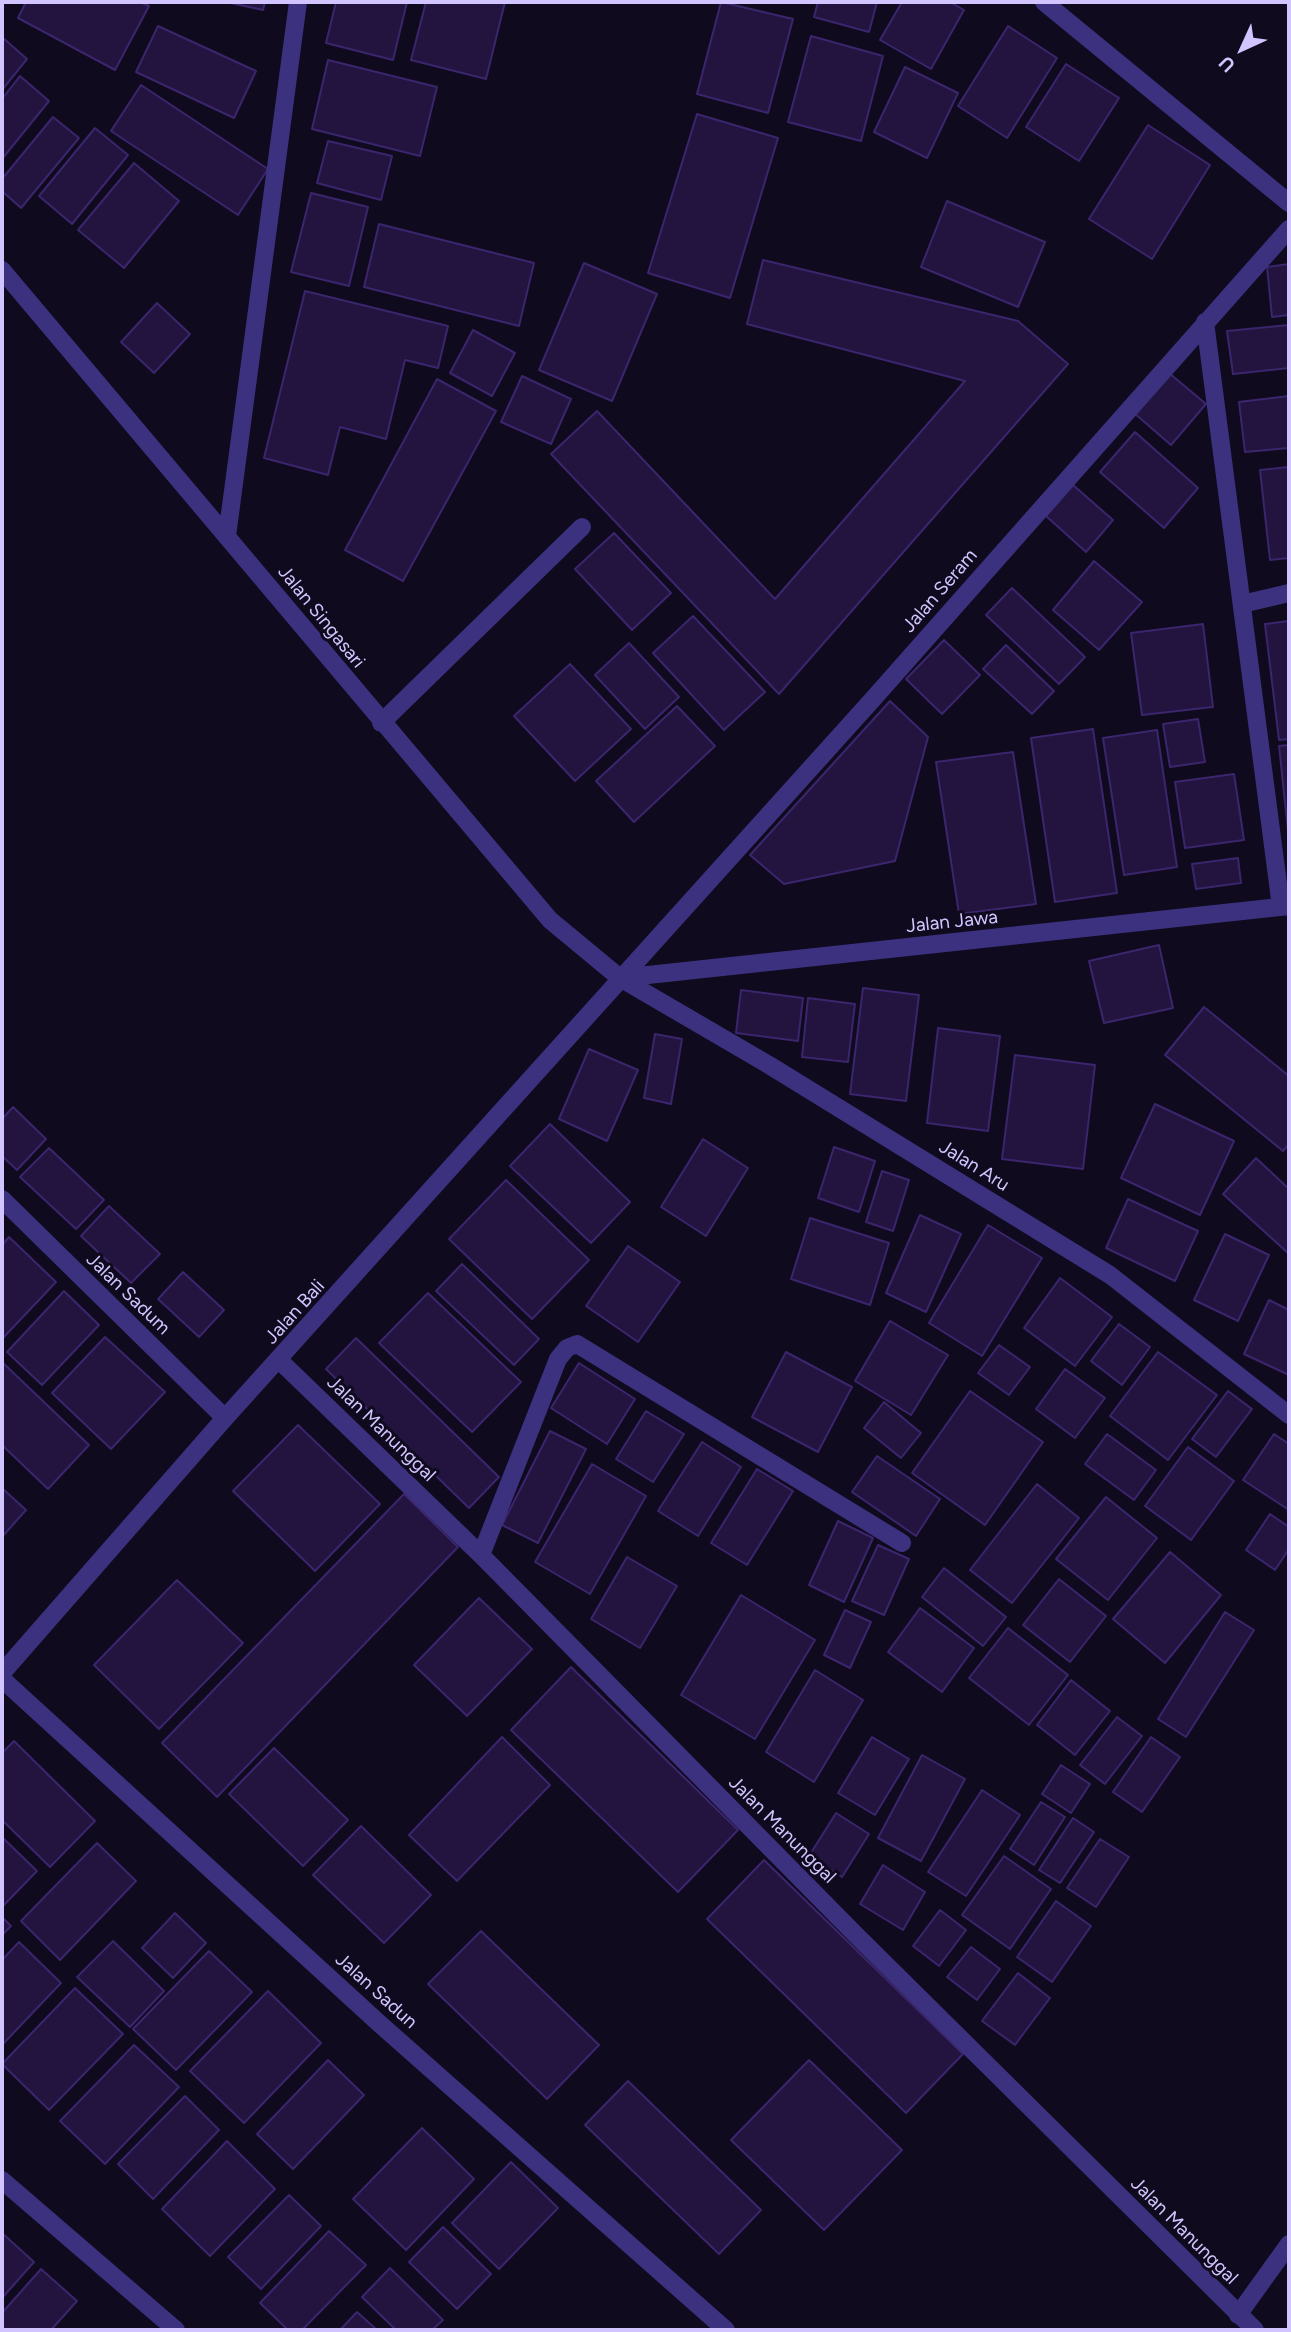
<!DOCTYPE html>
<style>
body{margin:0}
#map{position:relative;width:1291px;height:2332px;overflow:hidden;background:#0f0a1d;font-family:Figtree,sans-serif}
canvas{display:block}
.frame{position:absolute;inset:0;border:4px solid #d2c5ff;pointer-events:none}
.north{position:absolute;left:1207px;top:14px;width:70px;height:70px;-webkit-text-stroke:5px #0f0a1d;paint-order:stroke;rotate:225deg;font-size:19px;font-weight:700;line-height:28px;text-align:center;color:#d2c5ff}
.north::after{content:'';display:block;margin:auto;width:24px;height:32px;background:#d2c5ff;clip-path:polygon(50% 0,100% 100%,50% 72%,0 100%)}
</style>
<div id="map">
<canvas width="1291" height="2332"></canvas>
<div class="frame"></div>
<div class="north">U</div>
</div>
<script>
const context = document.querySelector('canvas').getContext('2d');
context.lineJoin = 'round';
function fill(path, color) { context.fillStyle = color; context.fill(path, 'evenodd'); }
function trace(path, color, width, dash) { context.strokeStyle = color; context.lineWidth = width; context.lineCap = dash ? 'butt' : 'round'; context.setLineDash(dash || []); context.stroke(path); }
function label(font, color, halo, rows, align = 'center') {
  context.font = font + ' Figtree,sans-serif'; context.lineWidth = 6; context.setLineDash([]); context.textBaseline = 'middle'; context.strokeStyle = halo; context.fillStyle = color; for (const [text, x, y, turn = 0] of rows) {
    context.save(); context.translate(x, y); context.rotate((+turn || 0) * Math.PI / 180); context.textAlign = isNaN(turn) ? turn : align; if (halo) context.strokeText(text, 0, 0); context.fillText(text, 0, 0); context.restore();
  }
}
const building = new Path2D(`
 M26,2H140L149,6L115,70L18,18Z
 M226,2H265L263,10Z
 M336,2H407L393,60L326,43Z
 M426,2H505L486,79L411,60Z
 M721,2L793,19L768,113L697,94Z
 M818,2H877L869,32L814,17Z
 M902,2H950L964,10L931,69L880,40Z
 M158,26L256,71L234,118L136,72Z
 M1008,26L1057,58L1007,138L958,106Z
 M811,36L883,56L861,141L788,122Z
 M2,37L27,59L2,90Z
 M328,60L437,87L420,156L312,129Z
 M1066,64L1119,98L1079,161L1026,127Z
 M905,67L958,93L927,158L874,132Z
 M20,76L49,101L2,159V99Z
 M141,85L268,169L238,215L111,131Z
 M697,114L778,138L730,298L648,273Z
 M53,117L79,138L21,208L2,191V179Z
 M1148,125L1210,165L1152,259L1089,219Z
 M95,128L128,155L72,224L39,196Z
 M328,141L392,156L381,200L317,183Z
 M134,163L179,201L124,268L78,230Z
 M311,193L368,207L349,286L291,272Z
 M947,201L1045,242L1018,307L921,267Z
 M379,224L534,263L519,326L364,287Z
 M763,260L1018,321L1068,364L779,694L551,454L597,411L775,599L965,381L747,324Z
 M584,263L657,294L612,401L539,370Z
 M1289,264V315L1272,317L1267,267Z
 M305,291L448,326L438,368L405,360L386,439L340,427L328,475L264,458Z
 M157,303L190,334L154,373L121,342Z
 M1289,325V368L1233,374L1227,331Z
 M473,330L515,353L492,396L450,373Z
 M1169,373L1206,404L1171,445L1134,413Z
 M522,376L571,399L551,444L501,422Z
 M437,379L496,411L403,581L345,550Z
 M1289,396V448L1245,452L1239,402Z
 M1135,432L1198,488L1164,528L1100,472Z
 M1289,467V558L1270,560L1260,470Z
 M1073,485L1113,520L1086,552L1046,516Z
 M614,533L671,593L632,630L575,569Z
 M1094,561L1142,602L1099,650L1053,610Z
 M1012,588L1085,657L1059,684L986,615Z
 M693,616L765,692L724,730L653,653Z
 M1289,621V739L1279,740L1265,624Z
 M1203,624L1213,707L1142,715L1131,633Z
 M944,640L980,675L942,714L906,679Z
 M629,643L679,697L645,729L595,675Z
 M1006,645L1054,691L1032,714L983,669Z
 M570,664L631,729L575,781L514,716Z
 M890,701L928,737L895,861L784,884L750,855Z
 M677,706L715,746L634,822L596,781Z
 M1198,719L1205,762L1170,767L1163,724Z
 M1093,729L1117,893L1055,902L1031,738Z
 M1157,730L1177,867L1124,875L1103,738Z
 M1289,745V840L1279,746Z
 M1013,752L1036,904L959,914L936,762Z
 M1234,774L1244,840L1185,848L1175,782Z
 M1238,858L1241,883L1196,889L1192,864Z
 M1159,945L1173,1008L1104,1023L1089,961Z
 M863,988L919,995L906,1101L850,1094Z
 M741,990L803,998L798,1041L736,1033Z
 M808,998L855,1004L848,1062L802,1057Z
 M1204,1007L1289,1076V1144L1283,1151L1165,1055Z
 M938,1028L1000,1036L988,1131L927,1123Z
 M655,1034L682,1039L671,1104L644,1098Z
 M589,1049L638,1070L607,1141L559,1119Z
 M1015,1055L1095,1065L1083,1169L1002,1159Z
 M1155,1104L1234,1141L1200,1215L1121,1178Z
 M13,1107L46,1139L17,1170L2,1156V1119Z
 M550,1124L630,1202L591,1243L510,1166Z
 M703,1139L748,1168L706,1236L661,1207Z
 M834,1147L875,1161L859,1212L818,1198Z
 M49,1148L104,1200L76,1229L20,1177Z
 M1256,1158L1289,1189V1254L1223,1194Z
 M882,1171L909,1180L893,1231L866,1222Z
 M506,1180L589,1260L532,1319L449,1239Z
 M1128,1199L1198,1231L1175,1281L1106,1248Z
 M109,1206L160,1254L131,1283L81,1236Z
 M920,1215L961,1234L926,1312L886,1293Z
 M810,1218L889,1243L870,1305L791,1279Z
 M988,1225L1042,1258L982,1356L929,1323Z
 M1225,1234L1269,1255L1238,1321L1194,1300Z
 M9,1237L56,1282L2,1339V1245Z
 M628,1246L680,1282L638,1342L586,1306Z
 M462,1264L539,1339L514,1365L436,1291Z
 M183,1272L224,1310L199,1337L158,1299Z
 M1060,1278L1112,1317L1075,1366L1024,1328Z
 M64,1291L99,1325L42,1385L7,1352Z
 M428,1293L521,1382L472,1432L379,1343Z
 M1269,1300L1289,1310V1375L1244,1354Z
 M890,1321L948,1355L911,1415L855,1381Z
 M1119,1324L1150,1347L1122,1385L1091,1361Z
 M105,1337L165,1392L111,1449L52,1393Z
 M356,1338L499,1477L469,1508L326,1369Z
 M999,1345L1030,1367L1009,1395L978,1373Z
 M786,1352L852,1387L818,1452L752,1417Z
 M1158,1352L1217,1395L1168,1460L1110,1416Z
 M2,1362L89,1445L48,1489L2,1445Z
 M579,1363L635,1399L607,1444L551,1408Z
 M1065,1369L1105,1398L1075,1438L1036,1409Z
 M970,1391L1043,1442L985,1525L912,1473Z
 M1228,1391L1252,1409L1216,1457L1192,1439Z
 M884,1402L921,1433L901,1458L864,1428Z
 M646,1411L684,1434L653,1482L616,1459Z
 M298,1425L380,1504L315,1571L233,1491Z
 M550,1431L586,1449L538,1543L502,1525Z
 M1107,1434L1156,1470L1134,1500L1085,1464Z
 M1274,1434L1289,1444V1510L1243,1480Z
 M702,1442L741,1467L698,1536L658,1511Z
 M1188,1447L1234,1481L1191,1540L1145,1506Z
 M877,1456L940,1499L916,1536L852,1492Z
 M592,1464L646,1496L590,1594L535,1562Z
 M757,1469L793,1491L747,1565L711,1543Z
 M1037,1484L1079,1518L1012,1603L970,1570Z
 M2,1488L26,1510L2,1537Z
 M404,1494L458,1547L217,1797L162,1743Z
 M1106,1497L1157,1538L1108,1600L1056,1559Z
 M1270,1514L1289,1527V1549L1275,1570L1246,1550Z
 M838,1521L873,1538L844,1602L809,1585Z
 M878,1545L909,1559L884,1615L852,1601Z
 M1170,1552L1221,1595L1165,1663L1113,1619Z
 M627,1557L677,1586L640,1648L591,1619Z
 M944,1568L1006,1617L983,1646L922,1597Z
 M1059,1579L1106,1616L1070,1662L1023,1625Z
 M177,1580L243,1643L159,1729L94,1665Z
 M741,1595L815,1640L755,1739L681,1695Z
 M479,1598L532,1649L467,1716L414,1665Z
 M920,1608L974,1648L942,1692L888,1652Z
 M845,1610L871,1622L850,1668L824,1655Z
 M1225,1612L1254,1630L1186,1737L1158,1719Z
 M1008,1628L1068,1675L1029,1725L969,1678Z
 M571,1667L738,1830L678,1892L511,1730Z
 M815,1670L863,1700L814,1782L766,1752Z
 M1071,1680L1110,1711L1075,1755L1037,1725Z
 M1117,1717L1142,1736L1105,1784L1080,1765Z
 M502,1737L550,1785L457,1881L409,1835Z
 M872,1737L909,1759L875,1815L838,1793Z
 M1151,1737L1180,1757L1142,1812L1113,1792Z
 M14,1741L95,1821L50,1867L2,1820V1753Z
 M274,1748L348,1820L303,1866L229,1794Z
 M922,1755L965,1779L921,1861L878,1838Z
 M1061,1765L1090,1784L1071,1813L1042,1794Z
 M982,1790L1020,1815L966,1896L928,1872Z
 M1041,1802L1065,1817L1034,1865L1010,1849Z
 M836,1813L869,1834L842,1877L809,1856Z
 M1073,1818L1094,1832L1060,1883L1039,1870Z
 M361,1826L431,1895L384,1943L313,1875Z
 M2,1837L37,1871L2,1907Z
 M1100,1839L1129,1857L1096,1907L1067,1888Z
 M97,1843L136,1881L60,1960L21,1921Z
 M1004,1856L1051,1889L1010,1949L962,1915Z
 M764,1860L963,2054L906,2113L707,1919Z
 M883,1865L925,1892L903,1930L860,1904Z
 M1056,1901L1091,1926L1052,1982L1017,1957Z
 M940,1910L966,1930L939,1966L913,1946Z
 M175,1913L206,1943L173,1978L142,1948Z
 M2,1917L11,1926L2,1935Z
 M481,1931L599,2045L547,2099L428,1984Z
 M113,1941L164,1991L130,2027L77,1977Z
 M19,1942L61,1983L2,2045V1960Z
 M971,1947L1000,1969L977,2000L947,1977Z
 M209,1951L252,1992L176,2070L133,2029Z
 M1018,1973L1050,1998L1015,2045L982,2021Z
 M75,1988L123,2034L49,2110L2,2064Z
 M268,1991L321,2043L244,2123L190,2071Z
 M134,2045L179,2087L105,2164L60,2121Z
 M328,2060L364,2095L293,2169L257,2134Z
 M809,2060L902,2150L824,2230L731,2140Z
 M628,2081L761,2210L719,2254L585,2125Z
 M185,2096L219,2130L153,2199L118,2164Z
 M422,2128L474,2179L406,2250L353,2199Z
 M227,2141L275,2189L210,2256L162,2209Z
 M511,2162L558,2208L499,2269L452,2223Z
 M289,2195L321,2226L261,2289L228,2257Z
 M443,2227L491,2274L457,2309L409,2262Z
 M329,2231L366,2265L302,2330H288L260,2303Z
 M2,2233L34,2262L2,2298Z
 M390,2268L443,2320L432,2330H396L362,2297Z
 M41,2269L77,2301L51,2330H2V2313Z
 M357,2312L377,2330H340Z`);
fill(building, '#22143f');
trace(building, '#3b256d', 2);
trace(new Path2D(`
 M1044,2L1289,203
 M2,270L550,920L620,978L769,1065L1110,1275L1289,1415
 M1205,322L1281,907
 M227,536L298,2
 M1242,604L1289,593
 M381,723L582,527
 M620,978L1289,906
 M2,1199L225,1418
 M279,1360L481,1555L857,1936L1255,2330
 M481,1555L558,1359L567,1348L577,1344L902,1543
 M2,1673L225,1418L873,699L1289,229
 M2,1679L381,2025L726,2330
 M2,2180L176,2330
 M1238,2315L1289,2244`), '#3c317f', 18);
label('19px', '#d2c5ff', '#0f0a1d', [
 ["Jalan Seram",940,591,-49],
 ["Jalan Singasari",321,617,51],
 ["Jalan Jawa",952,922,-6],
 ["Jalan Aru",974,1166,32],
 ["Jalan Sadum",128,1294,44],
 ["Jalan Bali",295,1312,-48],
 ["Jalan Manunggal",381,1429,44],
 ["Jalan Manunggal",782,1830,45],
 ["Jalan Sadun",376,1991,42],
 ["Jalan Manunggal",1184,2231,45]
]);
</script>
